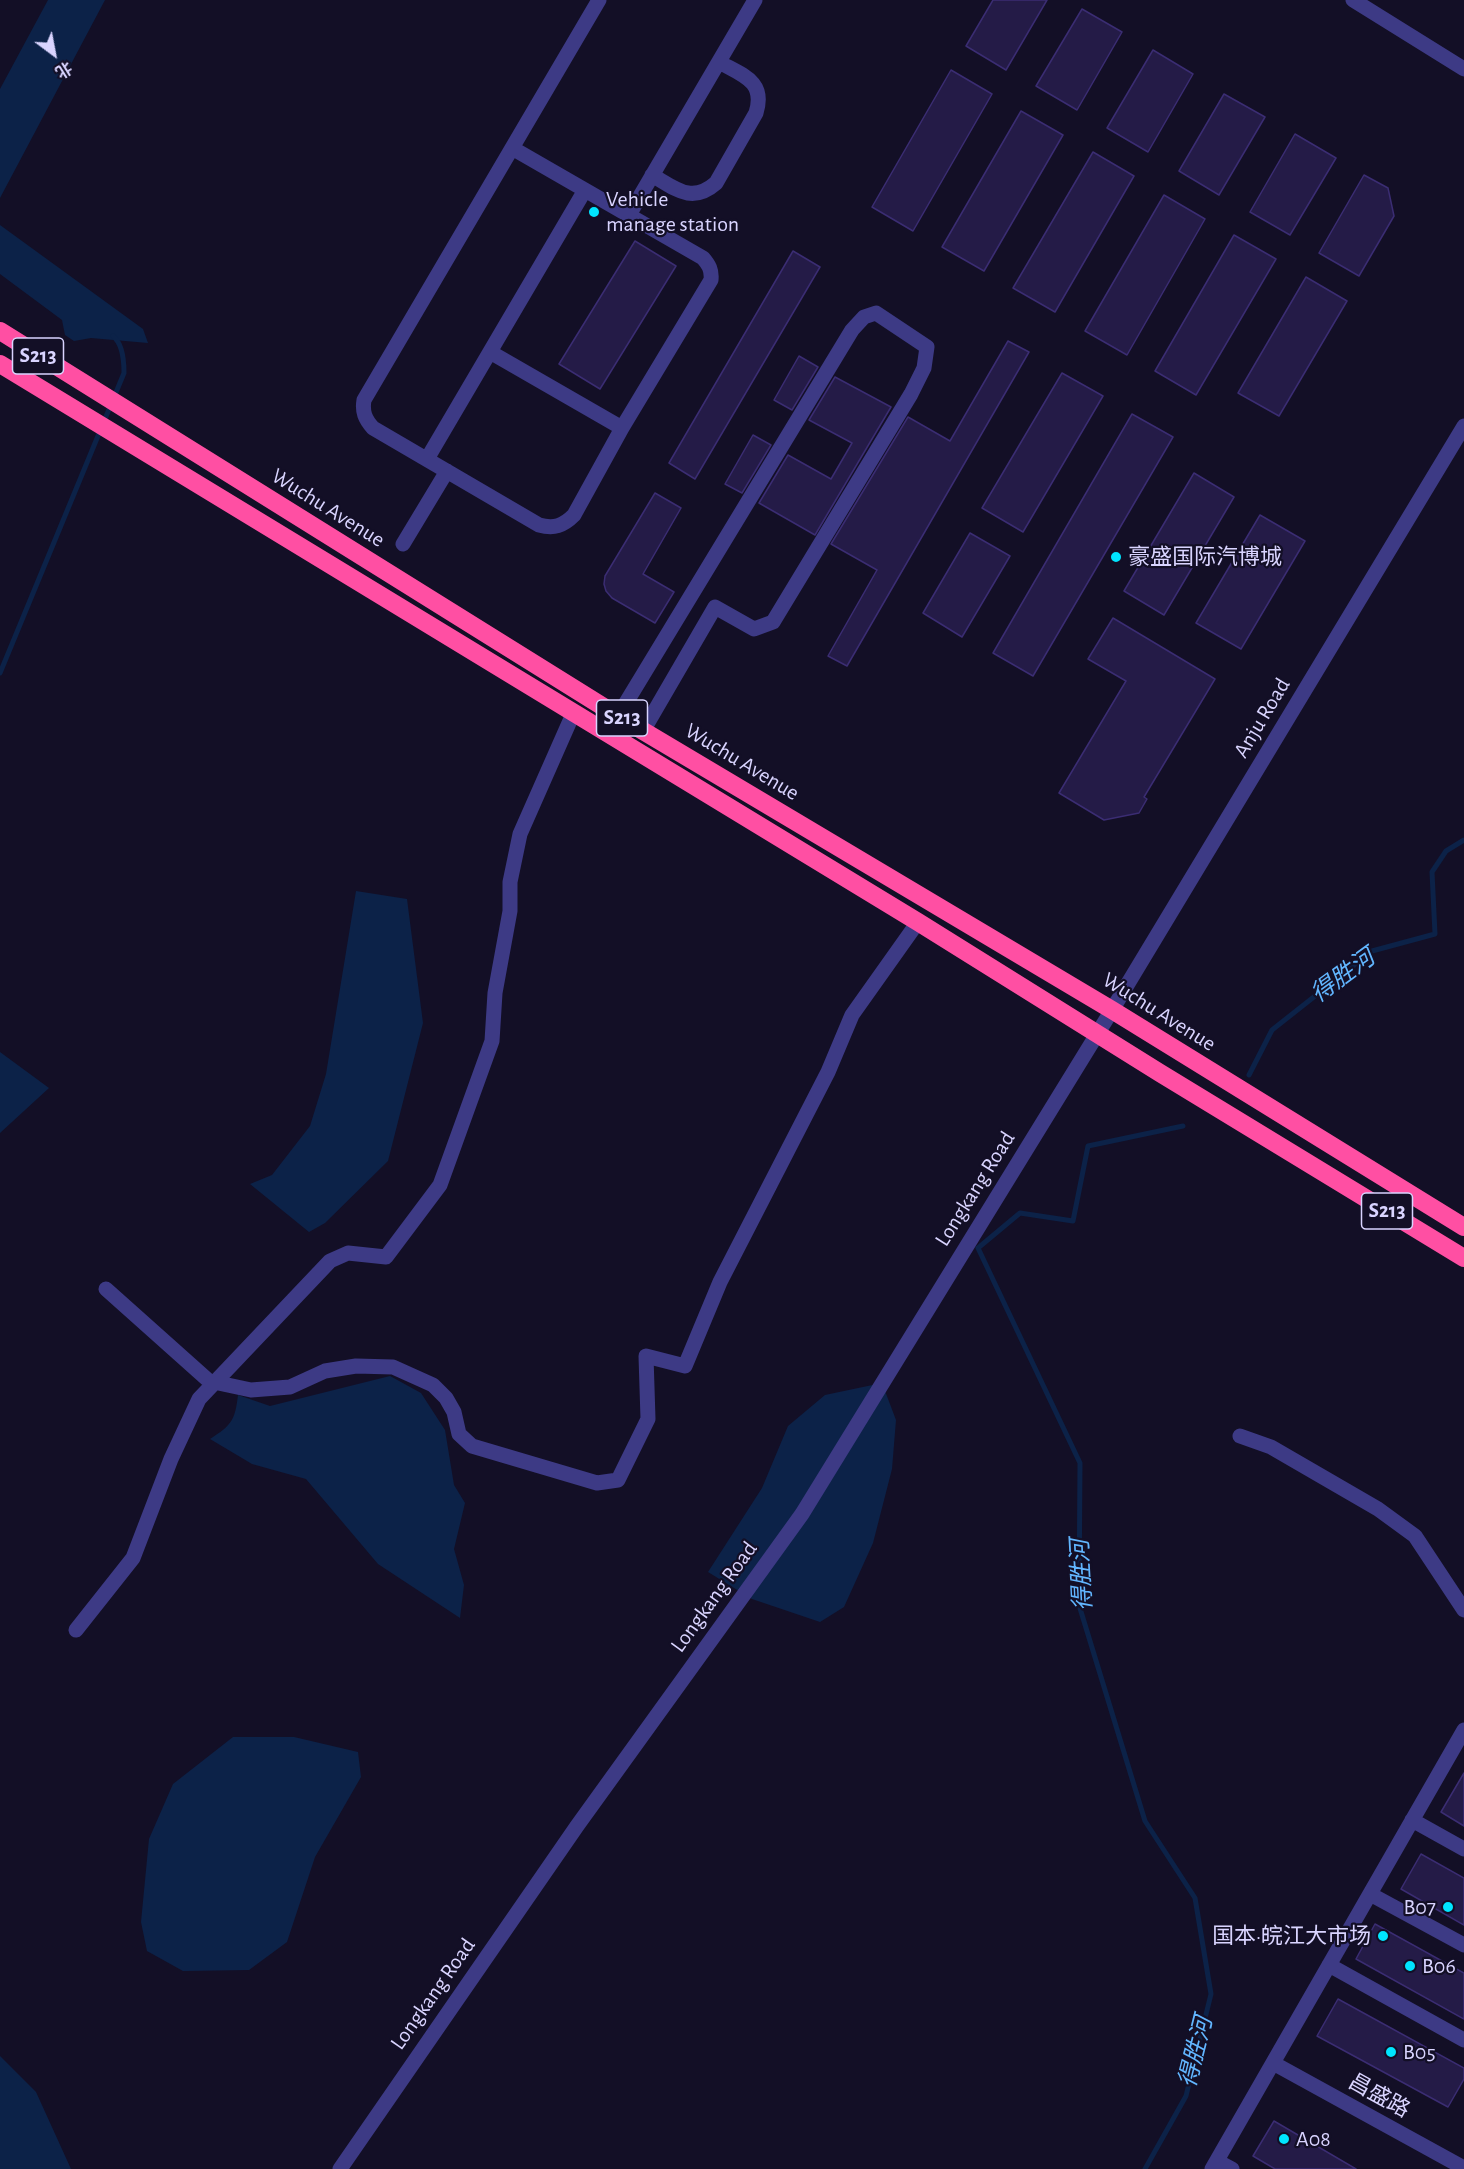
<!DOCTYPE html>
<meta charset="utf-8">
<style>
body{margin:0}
#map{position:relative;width:1464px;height:2169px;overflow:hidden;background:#130f26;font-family:"Alegreya Sans","Noto Sans SC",sans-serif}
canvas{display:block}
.north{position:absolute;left:24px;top:24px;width:60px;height:60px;-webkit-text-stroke:4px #130f26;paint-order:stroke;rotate:148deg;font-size:16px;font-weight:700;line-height:24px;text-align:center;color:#d9d4ff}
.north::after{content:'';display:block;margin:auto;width:21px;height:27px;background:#d9d4ff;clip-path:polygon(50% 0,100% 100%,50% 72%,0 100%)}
</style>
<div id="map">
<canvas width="1464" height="2169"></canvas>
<div class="north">北</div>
</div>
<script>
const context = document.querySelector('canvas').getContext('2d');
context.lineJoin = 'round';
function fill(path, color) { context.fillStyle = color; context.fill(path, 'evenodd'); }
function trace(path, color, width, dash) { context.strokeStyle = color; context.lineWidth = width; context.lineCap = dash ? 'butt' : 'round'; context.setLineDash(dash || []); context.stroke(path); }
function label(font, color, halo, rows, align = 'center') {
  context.font = font + ' "Alegreya Sans","Noto Sans SC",sans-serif'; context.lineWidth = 4.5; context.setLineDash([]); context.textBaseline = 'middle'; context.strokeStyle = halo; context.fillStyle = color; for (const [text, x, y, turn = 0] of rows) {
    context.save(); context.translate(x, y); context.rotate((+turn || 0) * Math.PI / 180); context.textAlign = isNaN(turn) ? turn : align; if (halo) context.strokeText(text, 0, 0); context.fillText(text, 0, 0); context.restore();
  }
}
fill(new Path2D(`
 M48,0H105L0,198V89Z
 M0,225L143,329L148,343L91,338L74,341L65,335L62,320L0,274Z
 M356,891L407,899L423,1023L388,1161L325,1223L309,1232L250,1184L272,1175L310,1126L326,1074Z
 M0,1052L49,1088L0,1133Z
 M390,1376L421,1393L445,1430L454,1485L465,1503L454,1549L464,1585L460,1618L378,1564L306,1479L252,1464L210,1439C232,1425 235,1420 238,1395L270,1406Z
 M882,1383L896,1420L892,1469L873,1543L844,1607L820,1622L752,1599L708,1572L762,1488L788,1426L825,1395Z
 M233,1737H294L358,1752L361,1777L315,1857L287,1942L249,1970L183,1971L147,1951L141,1922L149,1839L173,1784Z
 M0,2056L36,2092L71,2169H0Z`), '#0c2248');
trace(new Path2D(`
 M0,673L124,373C124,361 123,344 113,336
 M1249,1075L1272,1030L1372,951L1435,934L1432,872L1446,851L1464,840
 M1145,2169L1186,2096L1211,1994L1195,1898L1145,1821L1079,1605L1080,1463L978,1248L1020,1213L1073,1221L1088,1146L1183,1126`), '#0c2248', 5);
const building = new Path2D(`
 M993,0H1047L1006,70L966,46Z
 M1082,9L1122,32L1077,110L1036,86Z
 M1153,50L1193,74L1148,152L1107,128Z
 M951,70L992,94L913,231L872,207Z
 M1224,94L1265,117L1219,195L1179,171Z
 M1021,111L1063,135L984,271L942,247Z
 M1295,134L1336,158L1290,235L1250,212Z
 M1093,152L1134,176L1055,312L1013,288Z
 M1364,175L1388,188L1394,216L1359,276L1319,253Z
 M1164,195L1205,219L1127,355L1085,331Z
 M1234,235L1276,259L1196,395L1155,371Z
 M635,241L676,266L600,389L559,364Z
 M793,251L820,267L695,479L669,463Z
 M1306,277L1347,301L1279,416L1238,393Z
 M1008,341L1029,352L847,666L828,656L877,570L831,544L908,417L950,441Z
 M799,356L818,367L792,410L774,400Z
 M1062,373L1103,396L1023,532L982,508Z
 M835,377L891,407L815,535L759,503L788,455L831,479L852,443L809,420Z
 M1132,414L1173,437L1033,676L993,653Z
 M753,435L771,445L742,493L725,484Z
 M1194,473L1234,497L1164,615L1124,591Z
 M655,493L681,508L643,574L674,592L655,623L612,598L606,591L604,584L605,576Z
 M1260,515L1305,541L1241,649L1196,623Z
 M970,533L1010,556L962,637L923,613Z
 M1113,618L1215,679L1144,797L1147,799L1139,813L1104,820L1059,793L1126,681L1088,659Z
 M1464,1773V1826L1441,1812Z
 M1421,1854L1464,1878V1925L1401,1889Z
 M1375,1924L1464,1973V2019L1356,1959Z
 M1338,1999L1464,2068V2079L1448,2107L1317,2036Z
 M1274,2121L1356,2169H1275L1253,2156Z`);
fill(building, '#241b47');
trace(building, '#3b2d73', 1.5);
trace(new Path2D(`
 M1353,0L1464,69
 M512,148L703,258C709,265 712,270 711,280L622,428L574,515C563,526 554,529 539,525L373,428C365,419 362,412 364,400L599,0
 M652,175C676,189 692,204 716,183L756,113C766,81 742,75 719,62
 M629,215L755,0
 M490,352L622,428
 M427,459L585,190
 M403,544L447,471
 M618,716L852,330L864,317L876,313L927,347L924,368L911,394L773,622L754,629L715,607L643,731
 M106,1289L209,1381L251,1390L290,1387L325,1371L356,1366L393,1367L433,1385L446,1398L454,1412L459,1434L472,1446L597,1483L618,1480L648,1419L646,1356L685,1366L720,1282L828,1072L852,1015L918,922
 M1240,1436L1271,1447L1378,1509L1415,1536L1464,1610
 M76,1630L133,1558L171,1459L199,1399L330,1261L348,1253L386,1257L440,1185L492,1041L495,993L510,911V882L520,834L573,714
 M1412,1820L1464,1849
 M1370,1894L1464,1945
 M1329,1965L1464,2040
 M1273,2063L1464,2168
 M1217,2161L1232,2169
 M340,2169L577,1826L802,1514L1112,1010L1464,426
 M1212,2169L1464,1730`), '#3d3a85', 15);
trace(new Path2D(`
 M0,331L618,716L1112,1010L1464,1227
 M0,364L918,922L1160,1073L1464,1258`), '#ff4fa3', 18);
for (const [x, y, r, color] of [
 [594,212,6,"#00e5ff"],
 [1116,557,6,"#00e5ff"],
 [1448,1907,6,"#00e5ff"],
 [1383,1936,6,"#00e5ff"],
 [1410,1966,6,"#00e5ff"],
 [1391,2052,6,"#00e5ff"],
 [1284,2139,6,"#00e5ff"]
]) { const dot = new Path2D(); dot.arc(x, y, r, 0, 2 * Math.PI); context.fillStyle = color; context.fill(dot); trace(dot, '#130f26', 2); }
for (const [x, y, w] of [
 [38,356,51],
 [622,718,51],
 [1387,1211,51]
]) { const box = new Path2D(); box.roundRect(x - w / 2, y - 18, w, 36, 4.5); context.fillStyle = '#130f26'; context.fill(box); trace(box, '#d9d4ff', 1.5); }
label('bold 21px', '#d9d4ff', null, [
 ["S213",38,356],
 ["S213",622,718],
 ["S213",1387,1211]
]);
label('22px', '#d9d4ff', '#130f26', [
 ["Vehicle",606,199],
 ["manage station",606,224],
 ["豪盛国际汽博城",1128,557],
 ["B07",1436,1907,"right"],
 ["国本·皖江大市场",1371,1936,"right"],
 ["B06",1422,1966],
 ["B05",1403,2052],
 ["A08",1296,2139]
], 'left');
label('22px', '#d9d4ff', '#130f26', [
 ["Wuchu Avenue",328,508,32],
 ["Anju Road",1262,718,-59],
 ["Wuchu Avenue",742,762,31],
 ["Wuchu Avenue",1159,1012,32],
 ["Longkang Road",975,1189,-58],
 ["Longkang Road",714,1597,-54],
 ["Longkang Road",433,1994,-55],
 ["昌盛路",1379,2096,29]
]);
label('italic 24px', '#62b6ff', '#130f26', [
 ["得胜河",1343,976,-36],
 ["得胜河",1082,1575,-93],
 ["得胜河",1196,2052,-76]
]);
</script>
